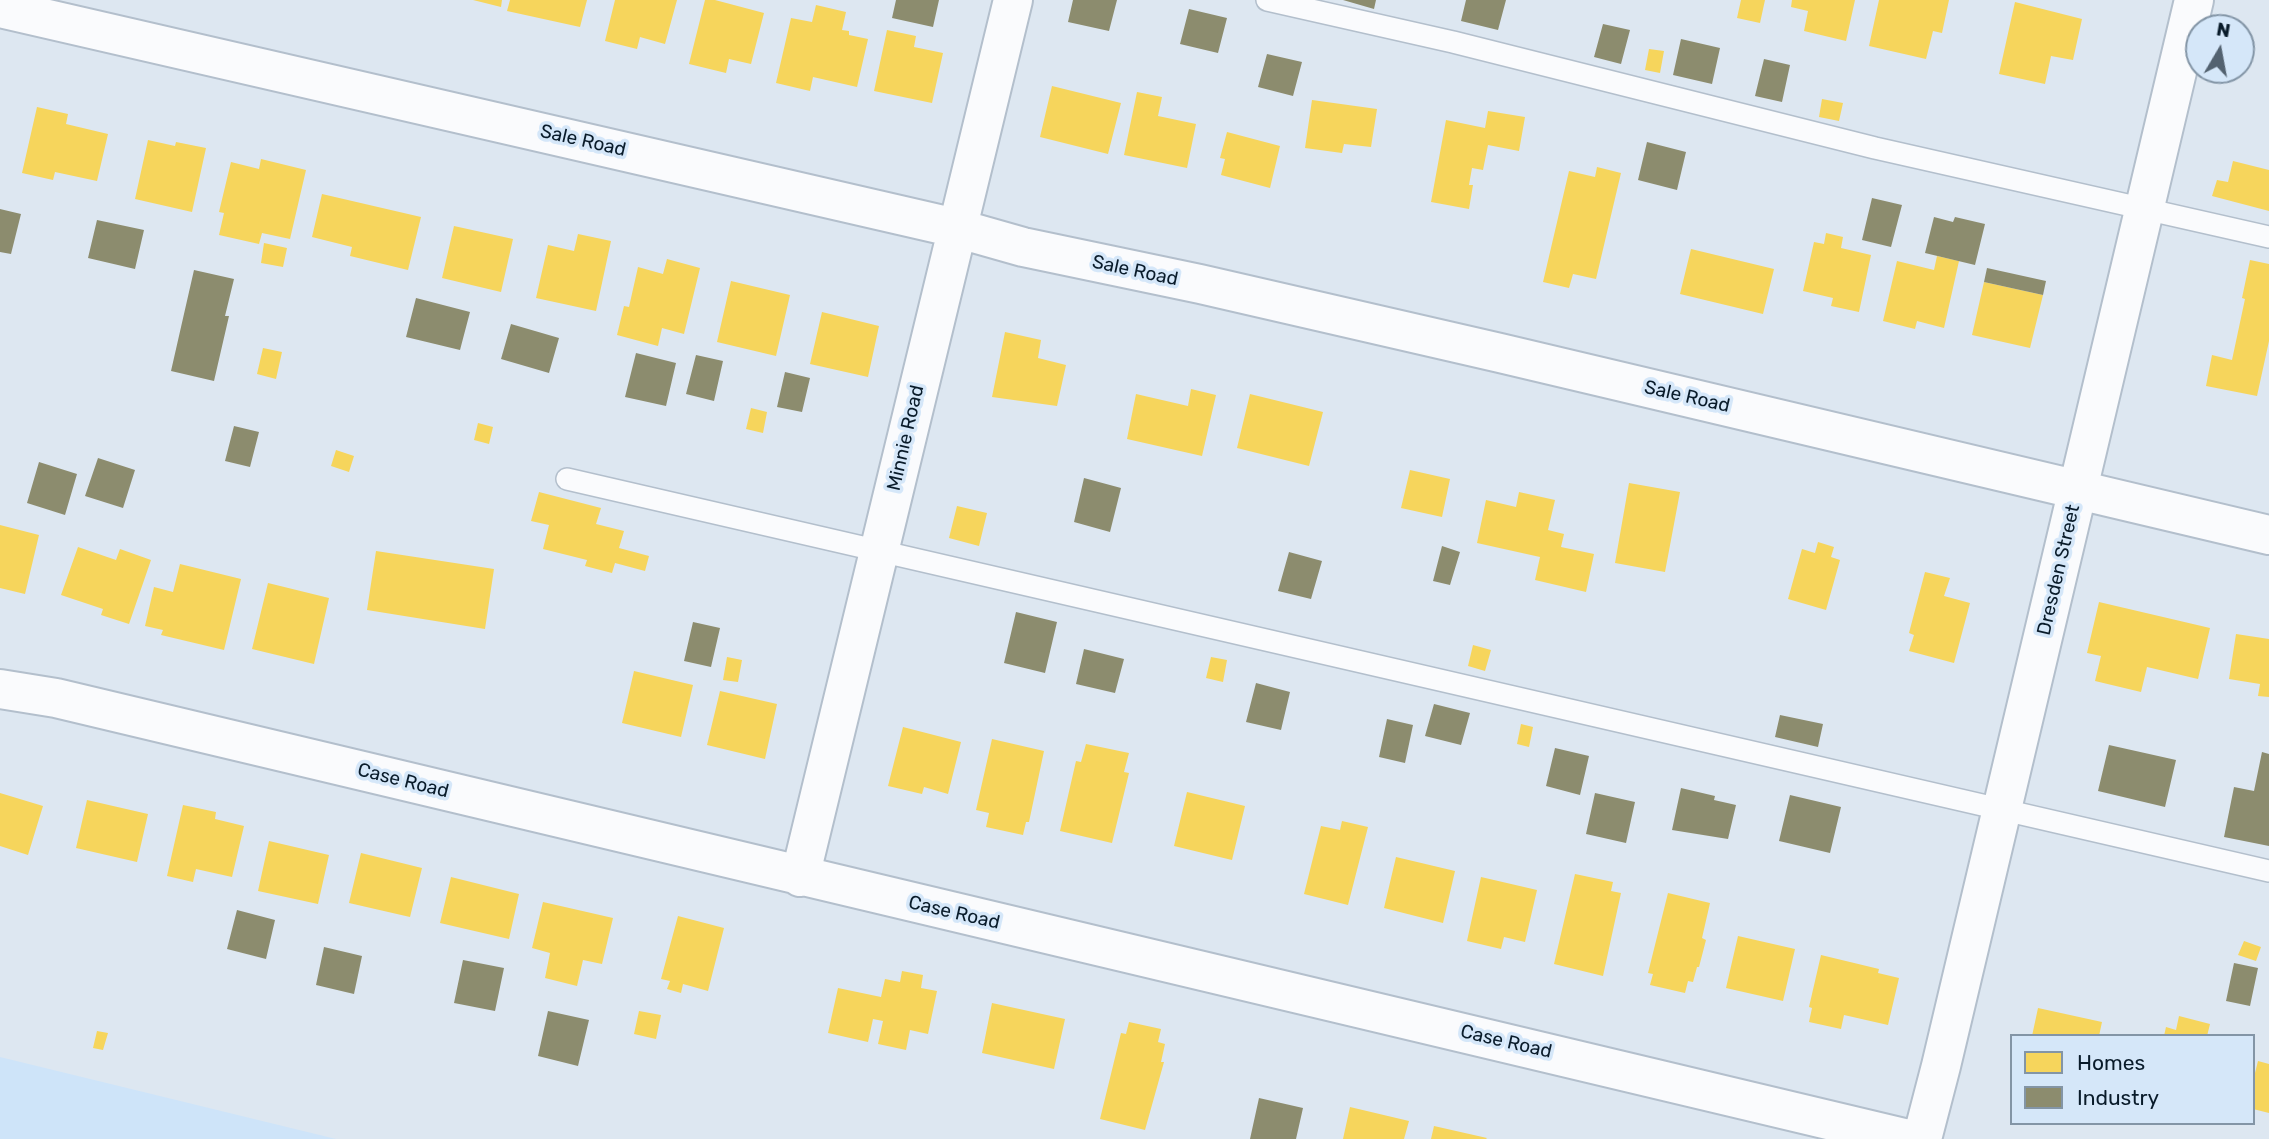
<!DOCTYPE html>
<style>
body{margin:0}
#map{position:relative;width:2269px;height:1139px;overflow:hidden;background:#dde7f1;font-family:Rubik,sans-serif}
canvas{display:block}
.legend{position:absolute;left:2010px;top:1034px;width:245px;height:91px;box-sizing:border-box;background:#d5e7f9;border:2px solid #8395a6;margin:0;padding:9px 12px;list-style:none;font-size:21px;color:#091b2a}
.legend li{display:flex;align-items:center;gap:14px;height:35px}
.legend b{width:35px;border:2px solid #8395a6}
.north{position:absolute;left:2185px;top:14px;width:70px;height:70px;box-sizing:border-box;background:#d5e7f9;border:2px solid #8395a6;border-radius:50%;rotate:10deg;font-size:19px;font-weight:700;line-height:28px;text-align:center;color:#091b2a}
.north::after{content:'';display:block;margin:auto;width:24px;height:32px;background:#536270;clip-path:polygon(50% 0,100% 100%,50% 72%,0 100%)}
</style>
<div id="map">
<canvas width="2269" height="1139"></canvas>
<ul class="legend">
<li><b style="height:19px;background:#f6d55c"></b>Homes</li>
<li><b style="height:19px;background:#8c8c6e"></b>Industry</li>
</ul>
<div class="north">N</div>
</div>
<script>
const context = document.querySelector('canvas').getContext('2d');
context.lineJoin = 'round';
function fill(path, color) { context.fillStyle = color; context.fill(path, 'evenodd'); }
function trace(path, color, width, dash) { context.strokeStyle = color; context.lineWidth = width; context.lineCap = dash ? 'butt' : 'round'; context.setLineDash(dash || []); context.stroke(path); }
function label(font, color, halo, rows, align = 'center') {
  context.font = font + ' Rubik,sans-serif'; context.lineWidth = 7; context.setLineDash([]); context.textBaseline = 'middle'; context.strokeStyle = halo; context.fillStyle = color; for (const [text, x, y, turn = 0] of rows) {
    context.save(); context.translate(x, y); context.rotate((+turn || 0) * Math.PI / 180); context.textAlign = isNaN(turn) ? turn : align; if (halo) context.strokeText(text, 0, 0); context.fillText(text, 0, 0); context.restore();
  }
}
fill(new Path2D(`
 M0,1057L336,1139H0Z`), '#cee4f9');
fill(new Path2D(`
 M473,0H502L501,7Z
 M510,0H587L580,27L507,11Z
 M615,0H677L665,44L640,37L637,49L605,41Z
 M705,0H715L764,13L751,64L729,59L726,73L689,64Z
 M1741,0H1765L1760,23L1737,18Z
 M1792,0H1855L1846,41L1804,31L1808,11L1791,7Z
 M1879,0H1949L1942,33L1933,31L1926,59L1869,46Z
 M2015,2L2082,19L2073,60L2051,56L2045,84L1999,74Z
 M816,5L846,12L842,30L849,31V35L868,39L857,87L813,77L810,91L776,83L791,18L812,22Z
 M887,30L916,36L914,47L943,53L932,103L874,91Z
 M1649,49L1664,51L1660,73L1645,70Z
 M1052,86L1121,103L1108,154L1040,137Z
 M1137,92L1162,97L1158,116L1196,124L1187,168L1124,155Z
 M1822,99L1843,103L1839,121L1819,117Z
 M1312,100L1377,109L1371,147L1344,144L1342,153L1305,148Z
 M37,107L68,114L66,124L108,134L97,181L55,172L53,180L22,173Z
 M1488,111L1525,117L1519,151L1488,145L1483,170L1472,168L1469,185H1473L1469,209L1431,202L1446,120L1485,128Z
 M1227,132L1280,146L1270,188L1221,175L1225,159L1220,158Z
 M148,140L175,146L176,142L206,148L192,212L135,199Z
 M261,159L306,170L290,239L262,233L259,244L219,235L224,213L219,212L231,162L259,169Z
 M2233,161L2269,170V211L2212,196L2217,180L2228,182Z
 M1597,167L1621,173L1596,279L1573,274L1569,288L1543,282L1569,171L1595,177Z
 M322,194L421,217L408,270L350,256L352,247L312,237Z
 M454,226L513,239L501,292L442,278Z
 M1826,233L1843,237L1841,248L1871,255L1859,312L1831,306L1833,298L1803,291L1814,242L1824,244Z
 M578,234L611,241L596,311L536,298L548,245L574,251Z
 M264,243L287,248L283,267L261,263Z
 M1691,249L1774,269L1763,314L1680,294Z
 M1937,256L1959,261L1944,328L1917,321L1915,329L1883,321L1897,261L1934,270Z
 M667,259L700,268L684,334L662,328L658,346L617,335L624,306L629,307L638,267L663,274Z
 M2250,260L2269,264V341L2257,396L2206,386L2212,355L2232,360L2245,299L2242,298Z
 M731,281L790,295L776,356L717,342Z
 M1984,282L2043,295L2030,348L1972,335Z
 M822,312L879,326L868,377L810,364Z
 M1005,332L1041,340L1038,358L1066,365L1057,406L992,397Z
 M263,348L282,352L276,379L257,374Z
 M1191,389L1216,395L1202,456L1127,439L1136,394L1188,406Z
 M1250,394L1323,412L1309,466L1237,448Z
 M751,408L767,412L763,433L746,429Z
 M478,423L493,427L489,444L474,440Z
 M336,450L354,456L349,472L331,466Z
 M1410,470L1450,479L1442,517L1401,508Z
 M1629,483L1680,492L1665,572L1615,563Z
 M539,492L601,508L596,524L624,531L619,548L649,556L645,571L615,563L612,573L585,566L587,560L543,549L549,525L531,521Z
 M1519,492L1555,500L1548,530L1564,534L1561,547L1594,554L1586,592L1535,580L1540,557L1477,543L1486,500L1516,507Z
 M957,506L987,513L979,546L949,538Z
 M0,525L39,535L25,594L0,588Z
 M1818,542L1834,547L1831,557L1840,560L1826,610L1788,599L1802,549L1815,553Z
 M78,547L116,560L120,549L151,560L129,624L101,615L103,609L61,595Z
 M376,551L494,569L485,629L367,610Z
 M180,564L241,579L224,650L161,635L163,630L145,626L154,587L173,592Z
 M1925,572L1950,578L1944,596L1970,603L1954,663L1909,651L1914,635L1909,633Z
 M268,583L329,598L314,664L252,649Z
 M2099,602L2210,628L2198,679L2147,667L2141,692L2095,681L2101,656L2087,653Z
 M2236,634L2269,639V697L2258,696L2260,684L2229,679Z
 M1473,645L1491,650L1485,671L1468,666Z
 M727,657L742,660L738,682L723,680Z
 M1211,657L1227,660L1223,682L1206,678Z
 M634,671L693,685L681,737L622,723Z
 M720,691L777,704L765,759L707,745Z
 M1521,724L1533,727L1529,747L1517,744Z
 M903,727L961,742L948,794L924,787L922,794L888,786Z
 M992,739L1044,751L1029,822H1026L1023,835L986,827L989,813L976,810Z
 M1086,744L1129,753L1124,772L1129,773L1112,843L1060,831L1076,761L1081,762Z
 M1187,792L1245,806L1232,860L1174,846Z
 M0,793L43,806L28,855L0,846Z
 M87,800L148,814L137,862L76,848Z
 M183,805L216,812L215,819L244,826L232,877L196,869L193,882L167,876Z
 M1342,821L1368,827L1348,905L1304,894L1321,826L1340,830Z
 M269,841L329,855L318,904L258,891Z
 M361,853L422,868L410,917L349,903Z
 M1396,857L1455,871L1443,923L1384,908Z
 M1575,874L1613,882L1611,891L1621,893L1603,976L1554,964Z
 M451,877L519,894L509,939L440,923Z
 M1481,877L1537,890L1525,942L1504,937L1501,949L1467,941Z
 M1668,893L1710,903L1702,938L1706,940L1699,967H1697L1693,982L1688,981L1685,993L1650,985L1653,974L1648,973Z
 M543,902L613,918L602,964L583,960L577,986L545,978L550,953L532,948Z
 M678,916L724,928L708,991L683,984L681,993L667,989L670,981L661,979Z
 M1738,936L1795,949L1783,1001L1726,988Z
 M2244,941L2261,947L2256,961L2238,955Z
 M1821,955L1879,969L1878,973L1899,978L1888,1025L1844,1015L1841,1029L1809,1022L1812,1008L1809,1007Z
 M902,971L923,975L921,988L937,991L928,1034L910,1030L906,1050L878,1044L883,1021L873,1019L868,1042L828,1033L838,988L881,997L885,979L900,982Z
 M992,1003L1065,1019L1054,1069L982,1053Z
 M2038,1008L2102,1022L2099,1036H2032Z
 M639,1011L661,1015L656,1039L634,1034Z
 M2179,1016L2210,1024L2207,1036H2164L2166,1027L2176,1030Z
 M1129,1022L1161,1029L1158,1042L1165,1044L1161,1062H1164L1145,1130L1100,1119L1121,1033L1126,1034Z
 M97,1031L108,1033L103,1050L93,1048Z
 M2258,1061L2269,1064V1113L2253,1109V1081Z
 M1350,1107L1409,1121L1404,1139H1343Z
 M1434,1126L1487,1138L1486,1139H1431Z`), '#f6d55c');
fill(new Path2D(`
 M896,0H939L933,27L892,18Z
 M1073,0H1117L1109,31L1068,22Z
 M1343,0H1376L1374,9Z
 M1466,0H1506L1498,30L1461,21Z
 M1189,9L1227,18L1218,53L1180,44Z
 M1603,24L1630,30L1621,64L1594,57Z
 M1681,39L1720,48L1712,84L1673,75Z
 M1267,54L1302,62L1293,96L1258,87Z
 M1764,59L1790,65L1782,102L1755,96Z
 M1647,142L1686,152L1677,190L1638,180Z
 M1872,198L1902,205L1891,247L1862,240Z
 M0,209L21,214L11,254L0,252Z
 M1934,217L1953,222L1955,217L1985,224L1975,265L1925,253Z
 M97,220L144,230L135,269L88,258Z
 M1987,268L2046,281L2043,295L1984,282Z
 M194,270L234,279L225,316H229L214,381L171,371Z
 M416,298L470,312L460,350L406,337Z
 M511,324L559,338L549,373L501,359Z
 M636,353L676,363L666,406L625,397Z
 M696,355L723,361L714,401L686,394Z
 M785,372L810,378L802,412L777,407Z
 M234,426L259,432L250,467L225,461Z
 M98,458L135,470L123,508L85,496Z
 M39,462L77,474L65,515L27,503Z
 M1084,478L1121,488L1110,532L1074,522Z
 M1442,546L1460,552L1450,585L1433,581Z
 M1289,552L1322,561L1311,599L1278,591Z
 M1016,612L1057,622L1045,673L1004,663Z
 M693,622L720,628L711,667L684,661Z
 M1084,649L1124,659L1115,693L1076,684Z
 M1256,683L1290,692L1281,730L1246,722Z
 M1434,704L1470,713L1461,745L1425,736Z
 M1780,715L1823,724L1818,747L1775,737Z
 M1387,719L1413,725L1405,763L1379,757Z
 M2109,745L2176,760L2165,807L2098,791Z
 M1555,748L1589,756L1580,795L1546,786Z
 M2262,752L2269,754V846L2224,837L2234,787L2254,791Z
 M1681,788L1715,796L1714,800L1736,805L1728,839L1672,830Z
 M1595,793L1635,802L1626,843L1586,834Z
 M1790,795L1841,807L1830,853L1779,841Z
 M237,910L275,920L266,959L227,949Z
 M324,947L362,956L354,994L316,985Z
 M463,960L504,968L495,1011L454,1003Z
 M2234,963L2258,968L2250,1006L2226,1001Z
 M548,1011L589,1020L578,1066L538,1056Z
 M1259,1098L1303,1108L1296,1139H1250Z`), '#8c8c6e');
const lane = new Path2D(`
 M1267,0L1453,42L1875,148L2269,237
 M567,479L2269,871`);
const street = new Path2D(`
 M0,8L956,228L1023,247L1200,284L1500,353L2269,535
 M0,689L56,698L1908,1139
 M800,877L1013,0
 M1922,1139L1941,1066L2194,0`);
trace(lane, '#b3bfcc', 24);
trace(street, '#b3bfcc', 42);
trace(lane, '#fafbfd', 21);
trace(street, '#fafbfd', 38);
label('19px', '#091b2a', '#d5e7f9', [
 ["Sale Road",583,141,13],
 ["Sale Road",1135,271,12],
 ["Sale Road",1687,397,13],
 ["Minnie Road",906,438,-77],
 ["Dresden Street",2059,570,-77],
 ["Case Road",403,781,14],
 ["Case Road",954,913,13],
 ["Case Road",1506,1042,13]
]);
</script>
